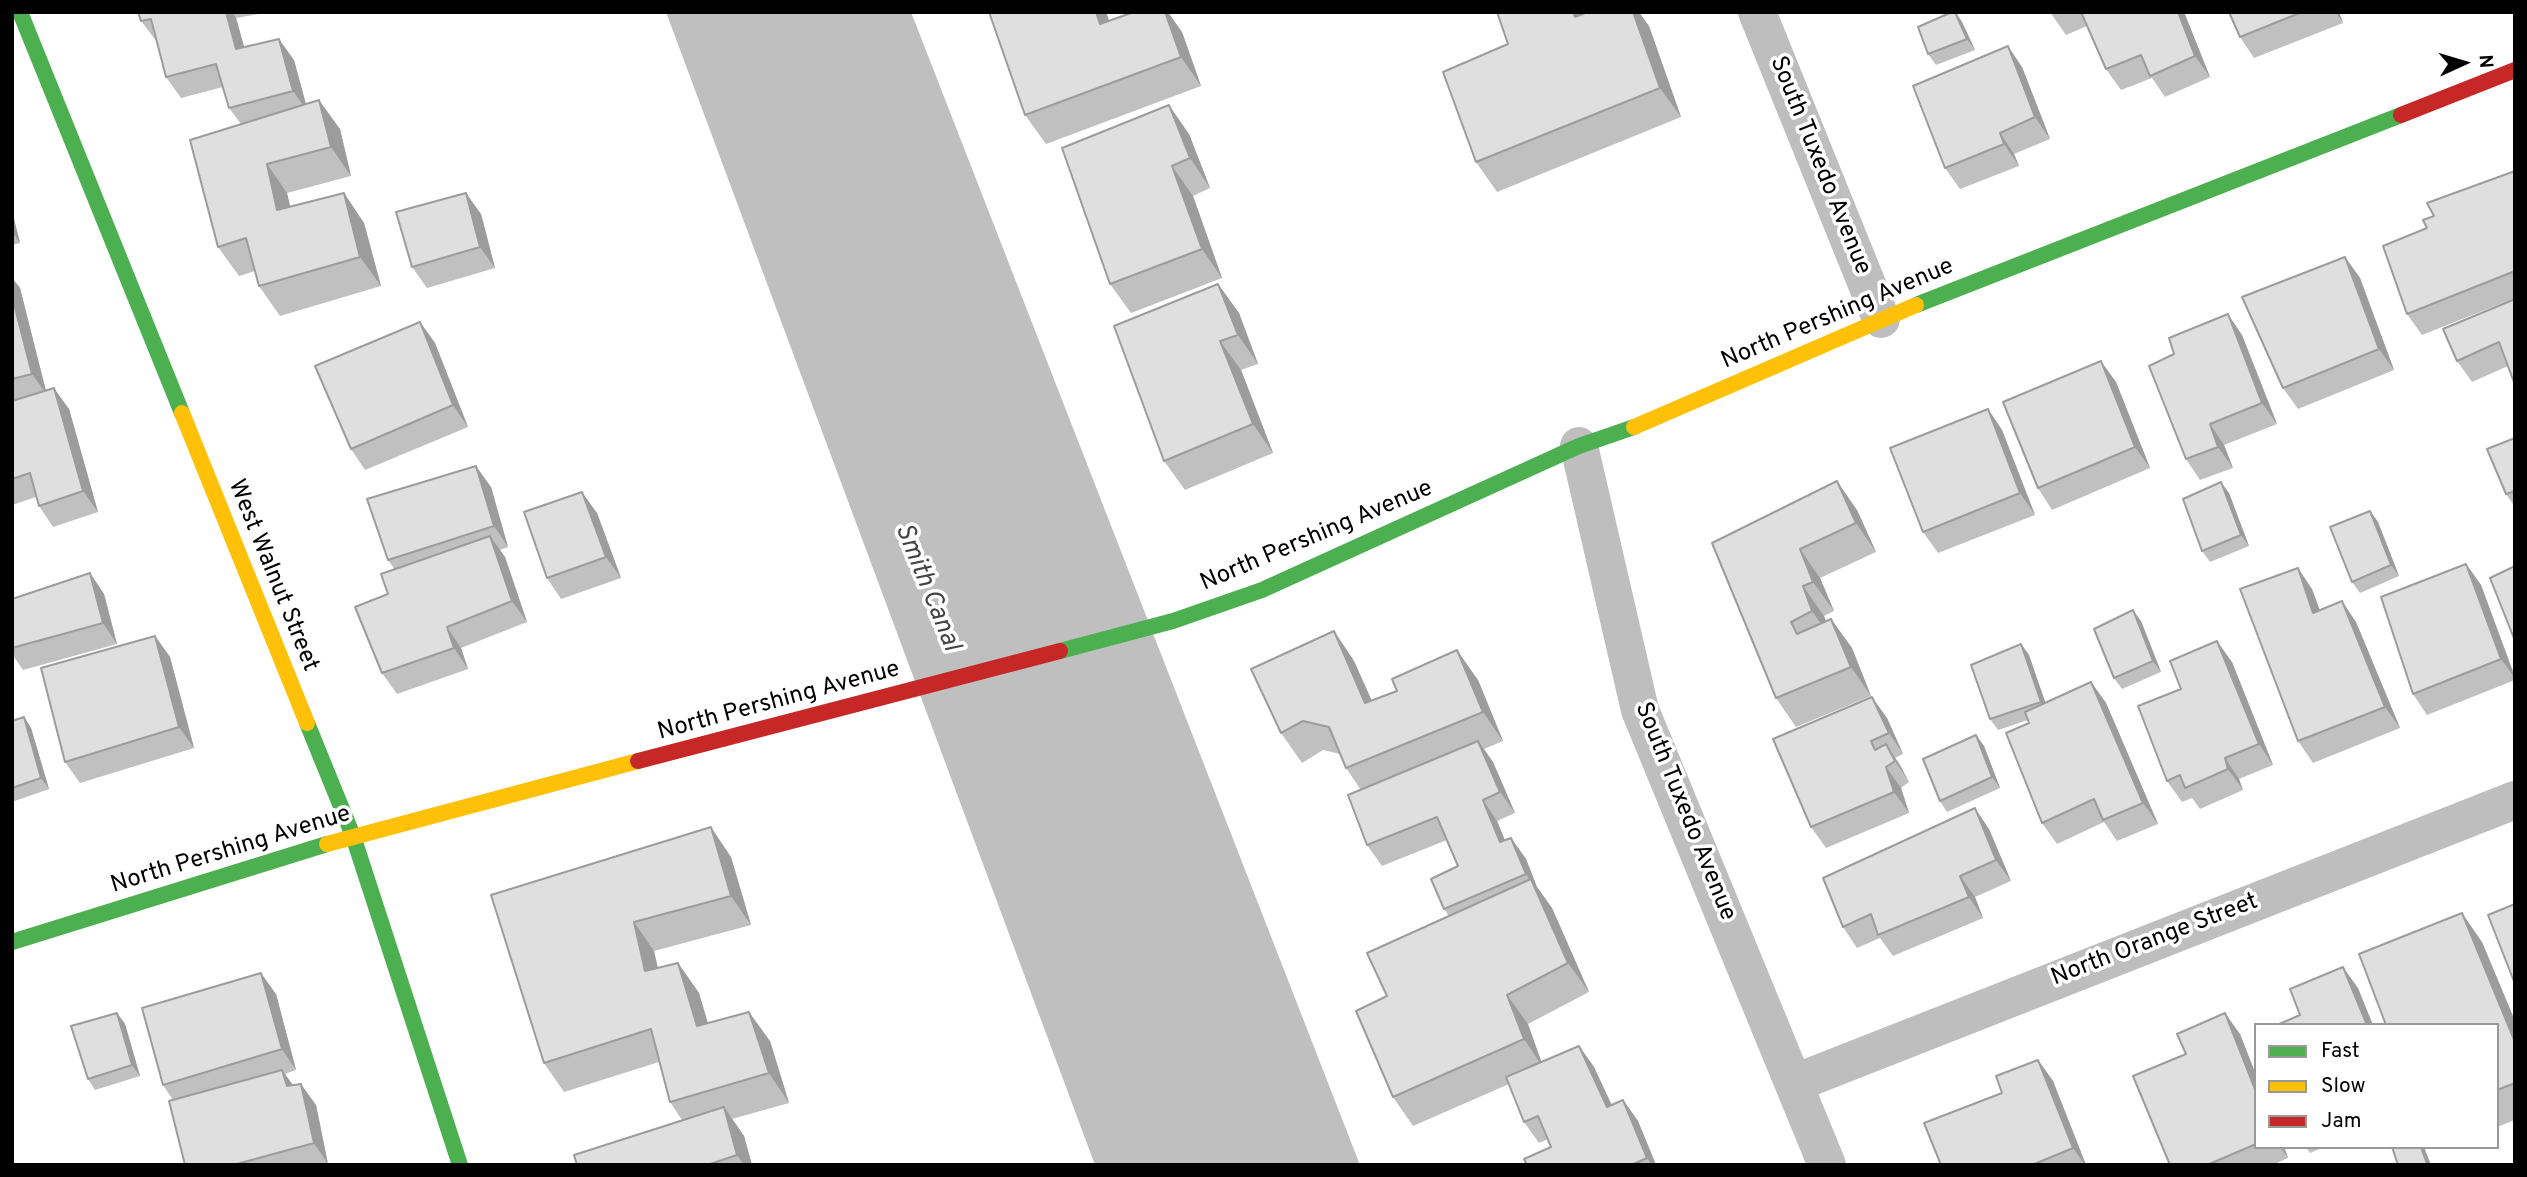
<!DOCTYPE html>
<style>
body{margin:0}
#map{position:relative;width:2527px;height:1177px;overflow:hidden;background:#fff;font-family:Overpass,sans-serif}
canvas{display:block}
.frame{position:absolute;inset:0;border:14px solid #000;pointer-events:none}
.legend{position:absolute;left:2254px;top:1023px;width:245px;height:126px;box-sizing:border-box;background:#fff;border:2px solid #999;margin:0;padding:9px 12px;list-style:none;font-size:21px;color:#000}
.legend li{display:flex;align-items:center;gap:14px;height:35px}
.legend b{width:35px;border:2px solid #999}
.north{position:absolute;left:2429px;top:28px;width:70px;height:70px;-webkit-text-stroke:5px #fff;paint-order:stroke;rotate:86deg;font-size:19px;font-weight:700;line-height:28px;text-align:center;color:#000}
.north::after{content:'';display:block;margin:auto;width:24px;height:32px;background:#000;clip-path:polygon(50% 0,100% 100%,50% 72%,0 100%)}
</style>
<div id="map">
<canvas width="2527" height="1177"></canvas>
<div class="frame"></div>
<ul class="legend">
<li><b style="height:9px;background:#4caf50"></b>Fast</li>
<li><b style="height:9px;background:#ffc107"></b>Slow</li>
<li><b style="height:9px;background:#c62828"></b>Jam</li>
</ul>
<div class="north">N</div>
</div>
<script>
const context = document.querySelector('canvas').getContext('2d');
context.lineJoin = 'round';
function fill(path, color) { context.fillStyle = color; context.fill(path, 'evenodd'); }
function trace(path, color, width, dash) { context.strokeStyle = color; context.lineWidth = width; context.lineCap = dash ? 'butt' : 'round'; context.setLineDash(dash || []); context.stroke(path); }
function label(font, color, halo, rows, align = 'center') {
  context.font = font + ' Overpass,sans-serif'; context.lineWidth = 7; context.setLineDash([]); context.textBaseline = 'middle'; context.strokeStyle = halo; context.fillStyle = color; for (const [text, x, y, turn = 0] of rows) {
    context.save(); context.translate(x, y); context.rotate((+turn || 0) * Math.PI / 180); context.textAlign = isNaN(turn) ? turn : align; if (halo) context.strokeText(text, 0, 0); context.fillText(text, 0, 0); context.restore();
  }
}
fill(new Path2D(`
 M666,12H911L1360,1165H1095Z`), '#bfbfbf');
trace(new Path2D(`
 M1757,12L1881,319
 M1579,446L1640,710L1827,1165
 M1795,1083L2515,800`), '#bebebe', 38);
trace(new Path2D(`
 M20,12L182,413
 M1916,305L2401,115
 M1060,651L1173,621L1262,590L1579,446L1634,427
 M307,723L353,836L460,1165
 M12,942L327,844`), '#4caf50', 16);
trace(new Path2D(`
 M182,413L307,723
 M1634,427L1916,305
 M327,844L638,761`), '#ffc107', 16);
trace(new Path2D(`
 M2401,115L2515,70
 M638,761L1060,651`), '#c62828', 16);
fill(new Path2D(`
 M138,12H259V14L236,18L244,47L294,60L306,104L340,129L351,176L287,193L290,207L344,193L364,223L381,286L280,316L259,286L255,271L239,276L218,247L241,124L229,108L223,87L181,98L166,77L157,42L141,21Z
 M1497,12H1581L1582,15L1649,26L1681,117L1497,192L1476,162L1508,44Z
 M1955,12L1962,22L1975,50L1936,65L1928,54Z
 M2050,12H2184L2210,77L2165,97L2152,78L2121,90L2106,69L2087,26L2066,35Z
 M2229,12H2339L2343,23L2254,58L2240,37Z
 M1109,21L1182,32L1201,86L1046,144L1025,115Z
 M2022,67L2050,139L2014,154L2019,166L1960,189L1945,168Z
 M1189,134L1210,188L1193,196L1222,278L1131,313L1110,284Z
 M2515,171V298L2422,335L2407,314L2427,228L2434,216Z
 M12,211L20,243L12,245Z
 M481,214L495,268L427,288L412,267Z
 M2345,257L2360,278L2394,370L2298,409L2283,388Z
 M12,278L20,288L46,391L69,409L98,512L53,527L39,506L36,497L12,505Z
 M1218,284L1239,313L1258,364L1241,370L1273,453L1185,490L1164,461Z
 M2515,299L2508,366L2472,382L2457,361Z
 M420,322L435,343L468,427L365,470L351,449Z
 M2242,335L2277,424L2224,445L2233,468L2200,480L2186,459Z
 M2116,382L2150,468L2052,510L2038,488Z
 M1988,409L2002,430L2035,515L1938,553L1923,532Z
 M2515,438V507L2506,494Z
 M491,487L508,547L500,550L505,557L527,622L461,648L468,669L397,694L382,673L388,594L395,570L388,560Z
 M2229,493L2249,546L2210,562L2202,551Z
 M1857,510L1876,552L1820,578L1834,611L1824,616L1826,621L1831,619L1852,648L1871,696L1796,727L1776,698L1712,543Z
 M2370,511L2378,522L2399,576L2360,593L2352,582Z
 M597,513L621,578L561,599L547,578Z
 M2466,564L2481,585L2515,676V680L2427,715L2413,694Z
 M90,573L104,594L117,644L23,670L12,654V599Z
 M2312,589L2320,610L2356,622L2400,728L2313,763L2298,741Z
 M2141,621L2161,672L2122,689L2114,678Z
 M1334,631L1354,661L1372,701L1478,680L1503,741L1484,749L1493,762L1515,813L1497,821L1505,840L1511,838L1526,859L1537,887L1552,908L1589,992L1528,1024L1541,1062L1579,1046L1594,1067L1612,1105L1623,1100L1638,1121L1656,1165H1527L1551,1147L1548,1139L1539,1143L1524,1122L1509,1084L1413,1126L1393,1097L1387,996L1449,916L1444,909L1458,866L1447,840L1382,866L1367,845L1361,790L1346,768L1340,754L1323,750L1302,763L1281,733Z
 M155,636L170,657L194,748L80,783L65,762Z
 M2021,644L2029,655L2045,703L2091,682L2106,703L2158,824L2117,841L2104,822L2057,844L2042,823L2028,720L1998,730L1990,719Z
 M2232,662L2273,765L2239,779L2243,790L2200,809L2192,798L2182,802L2167,781L2181,689Z
 M24,717L31,728L49,789L12,802V721Z
 M1887,718L1903,754L1895,758L1909,782L1901,788L1909,813L1826,848L1811,827Z
 M1976,735L1984,746L2000,788L1947,812L1940,801Z
 M1989,829L2011,881L1975,897L1983,918L1893,956L1880,938L1857,948L1843,927Z
 M731,857L751,925L654,951L658,968L678,963L699,993L708,1023L770,1041L789,1103L732,1119L744,1136L752,1165H577L682,1120L670,1102L659,1062L564,1092L544,1063L491,895Z
 M2482,942L2515,1021V1120L2497,1127V1025Z
 M276,994L296,1070L285,1074L293,1085L316,1105L328,1164L185,1165L173,1100L163,1085Z
 M117,1013L125,1024L140,1076L95,1090L88,1079Z
 M2240,1034L2256,1075V1147H2284L2288,1158L2272,1165H2170Z
 M2038,1060L2053,1081L2086,1165H1941L2002,1093Z
 M2306,1147H2324L2310,1153Z`), '#c0c0c0');
fill(new Path2D(`
 M226,12H232L236,18L251,71L236,49Z
 M1096,12H1106L1121,53L1100,24Z
 M1165,12H1168L1182,32L1201,86L1181,57Z
 M1573,12H1581L1596,46L1575,17Z
 M1633,12H1639L1649,26L1681,117L1660,88Z
 M1955,12L1962,22L1975,50L1967,39Z
 M2178,12H2184L2210,77L2195,56Z
 M2336,12H2339L2343,23Z
 M279,39L294,60L308,112L293,91Z
 M2008,46L2022,67L2050,139L2035,117Z
 M319,100L340,129L351,176L331,147Z
 M1169,105L1189,134L1210,188L1190,158Z
 M2000,133L2014,154L2019,166L2004,144Z
 M267,164L287,193L298,239L277,210Z
 M1172,166L1193,196L1222,278L1202,249Z
 M344,193L364,223L381,286L360,257Z
 M466,193L481,214L495,268L480,247Z
 M12,211L20,243L12,232Z
 M2345,257L2360,278L2394,370L2379,349Z
 M12,278L20,288L47,395L32,374L12,296Z
 M1218,284L1239,313L1258,364L1238,335Z
 M2228,314L2242,335L2277,424L2262,403Z
 M420,322L435,343L468,427L453,405Z
 M1220,341L1241,370L1273,453L1253,424Z
 M2101,361L2116,382L2150,468L2135,447Z
 M54,388L69,409L98,512L83,491Z
 M1988,409L2002,430L2035,515L2020,493Z
 M2210,424L2224,445L2233,468L2218,447Z
 M476,466L491,487L508,547L494,526Z
 M1837,481L1857,510L1876,552L1856,523Z
 M2221,482L2229,493L2249,546L2241,535Z
 M582,492L597,513L621,578L606,557Z
 M2370,511L2378,522L2399,576L2391,565Z
 M490,536L505,557L527,622L512,601Z
 M1800,549L1820,578L1834,611L1813,582Z
 M2466,564L2481,585L2515,678L2501,659Z
 M2298,568L2312,589L2328,634L2313,613Z
 M90,573L104,594L117,644L103,623Z
 M1803,586L1824,616L1833,641L1812,611Z
 M2342,601L2356,622L2400,728L2385,707Z
 M2133,610L2141,621L2161,672L2153,661Z
 M1831,619L1852,648L1871,696L1851,667Z
 M447,627L461,648L468,669L454,648Z
 M1334,631L1354,661L1386,733L1365,703Z
 M155,636L170,657L194,748L179,727Z
 M2217,641L2232,662L2273,765L2259,744Z
 M2021,644L2029,655L2049,713L2041,702Z
 M1457,650L1478,680L1503,741L1483,712Z
 M2091,682L2106,703L2158,824L2143,803Z
 M1872,697L1887,718L1903,754L1889,733Z
 M24,717L31,728L49,789L41,778Z
 M1976,735L1984,746L2000,788L1992,777Z
 M1478,741L1493,762L1515,813L1500,792Z
 M1886,744L1900,765L1909,782L1895,761Z
 M2225,758L2239,779L2243,790L2228,769Z
 M1886,767L1901,788L1909,813L1894,792Z
 M1483,800L1497,821L1514,863L1500,842Z
 M1975,808L1989,829L2011,881L1996,860Z
 M711,827L731,857L751,925L731,896Z
 M1511,838L1526,859L1537,887L1552,908L1589,992L1568,963L1535,888L1526,874Z
 M1960,876L1975,897L1983,918L1969,897Z
 M2462,913L2482,942L2515,1021V1042Z
 M634,922L654,951L665,1000L645,971Z
 M678,963L699,993L717,1055L697,1026Z
 M2343,967L2358,988L2373,1025H2367Z
 M261,973L276,994L296,1070L282,1049Z
 M1507,995L1528,1024L1544,1069L1524,1039Z
 M749,1012L770,1041L789,1103L769,1073Z
 M117,1013L125,1024L140,1076L132,1065Z
 M2225,1013L2240,1034L2256,1075V1092Z
 M1579,1046L1594,1067L1622,1128L1607,1107Z
 M2038,1060L2053,1081L2086,1165H2085L2073,1148Z
 M282,1070L297,1091L287,1086Z
 M301,1084L316,1105L328,1164L314,1143Z
 M1623,1100L1638,1121L1656,1165H1652L1647,1158Z
 M724,1107L744,1136L752,1165H744L737,1155Z
 M2280,1147H2284L2288,1158Z
 M2421,1147H2424L2431,1165H2427Z`), '#9c9c9c');
const building = new Path2D(`
 M138,12H226L236,49L279,39L293,91L229,108L216,64L166,77L151,19L141,21Z
 M989,12H1096L1100,24L1134,12H1165L1181,57L1025,115Z
 M1497,12H1573L1575,17L1588,12H1633L1660,88L1476,162L1443,72L1508,44Z
 M1952,12H1955L1967,39L1928,54L1918,27Z
 M2081,12H2178L2195,56L2150,76L2141,55L2106,69Z
 M2229,12H2302L2240,37Z
 M2008,46L2035,117L2000,133L2004,144L1945,168L1913,86Z
 M319,100L331,147L267,164L277,210L344,193L360,257L259,286L246,238L218,247L190,140Z
 M1169,105L1190,158L1172,166L1202,249L1110,284L1062,148Z
 M2515,171V271L2407,314L2383,246L2427,228L2423,220L2434,216L2427,203Z
 M466,193L480,247L412,267L396,212Z
 M2345,257L2379,349L2283,388L2242,297Z
 M1218,284L1238,335L1220,341L1253,424L1164,461L1114,326Z
 M12,296L32,374L12,379Z
 M2515,299V385L2499,342L2457,361L2443,329Z
 M2228,314L2262,403L2210,424L2218,447L2186,459L2149,366L2174,354L2169,338Z
 M420,322L453,405L351,449L315,366Z
 M2101,361L2135,447L2038,488L2003,402Z
 M54,388L83,491L39,506L30,473L12,479V401Z
 M1988,409L2020,493L1923,532L1890,448Z
 M2515,438V491L2506,494L2487,449Z
 M476,466L494,526L388,560L367,499Z
 M1837,481L1856,523L1800,549L1813,582L1803,586L1812,611L1791,622L1797,634L1831,619L1851,667L1776,698L1712,543Z
 M2221,482L2241,535L2202,551L2183,499Z
 M582,492L606,557L547,578L524,512Z
 M2370,511L2391,565L2352,582L2330,527Z
 M490,536L512,601L447,627L454,648L382,673L355,607L388,594L381,574Z
 M2466,564L2501,659L2413,694L2381,597Z
 M2515,566V641L2490,578Z
 M2298,568L2313,613L2342,601L2385,707L2298,741L2240,589Z
 M90,573L103,623L12,648V599Z
 M2133,610L2153,661L2114,678L2094,629Z
 M1334,631L1365,703L1397,691L1392,679L1457,650L1483,712L1346,768L1329,727L1303,721L1281,733L1251,669Z
 M155,636L179,727L65,762L41,668Z
 M2217,641L2259,744L2225,758L2228,769L2185,788L2180,775L2167,781L2138,706L2181,689L2170,661Z
 M2021,644L2041,702L1990,719L1971,665Z
 M2091,682L2143,803L2103,820L2094,799L2042,823L2006,733L2029,723L2025,712Z
 M1872,697L1889,733L1871,741L1875,750L1886,744L1895,761L1886,767L1894,792L1811,827L1773,739Z
 M24,717L41,778L12,788V721Z
 M1976,735L1992,777L1940,801L1923,759Z
 M1478,741L1500,792L1483,800L1500,842L1511,838L1526,874L1444,909L1431,879L1458,866L1437,817L1367,845L1348,795Z
 M1975,808L1996,860L1960,876L1969,897L1878,935L1871,914L1843,927L1823,878Z
 M711,827L731,896L634,922L645,971L678,963L697,1026L749,1012L769,1073L670,1102L651,1029L544,1063L491,895Z
 M1531,879L1568,963L1507,995L1524,1039L1393,1097L1356,1011L1387,996L1367,953Z
 M2515,904V984L2488,915Z
 M2462,913L2515,1042V1083L2497,1090V1025H2386L2359,954Z
 M2343,967L2367,1025H2277L2300,1015L2290,989Z
 M261,973L282,1049L163,1085L142,1008Z
 M117,1013L132,1065L88,1079L71,1026Z
 M2225,1013L2256,1092V1144L2207,1165H2170L2133,1076L2186,1054L2177,1034Z
 M1579,1046L1607,1107L1623,1100L1647,1158L1631,1165H1527L1524,1159L1551,1147L1538,1116L1524,1122L1506,1077Z
 M2038,1060L2073,1148L2032,1165H1941L1924,1123L2002,1093L1996,1076Z
 M282,1070L287,1086L301,1084L314,1143L233,1165H185L169,1101Z
 M724,1107L737,1155L707,1165H577L574,1155Z
 M2392,1147H2421L2427,1164L2398,1165Z`);
fill(building, '#dfdfdf');
trace(building, '#9c9c9c', 2);
label('24px', '#000', '#fff', [
 ["South Tuxedo Avenue",1819,166,68],
 ["North Pershing Avenue",1838,315,-23],
 ["North Pershing Avenue",1317,537,-23],
 ["West Walnut Street",272,576,68],
 ["North Pershing Avenue",779,702,-15],
 ["South Tuxedo Avenue",1684,812,68],
 ["North Pershing Avenue",231,851,-17],
 ["North Orange Street",2155,941,-21]
]);
label('italic 26px', '#444', '#fff', [
 ["Smith Canal",926,588,68]
]);
</script>
